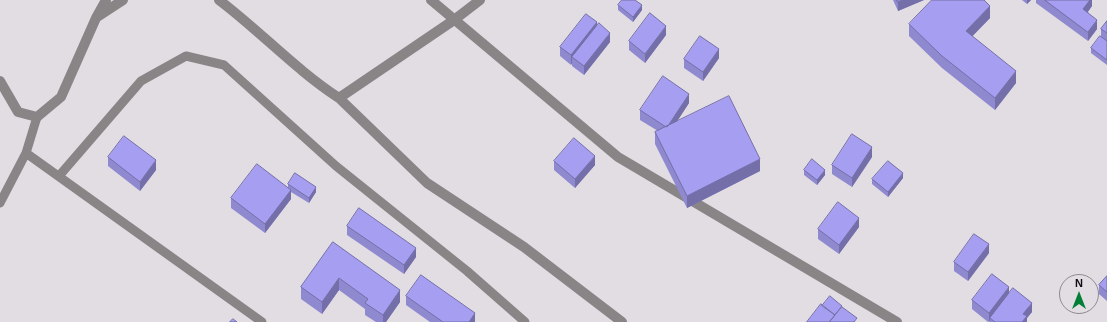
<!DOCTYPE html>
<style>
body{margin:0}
#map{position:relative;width:1107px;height:322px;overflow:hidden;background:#e2dce3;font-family:Helvetica,sans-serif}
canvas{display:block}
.north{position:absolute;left:1059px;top:274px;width:40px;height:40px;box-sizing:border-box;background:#e2dce3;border:1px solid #8e898f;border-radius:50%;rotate:0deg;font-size:11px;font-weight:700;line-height:16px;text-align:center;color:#0f0d10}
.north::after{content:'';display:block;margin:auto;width:14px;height:18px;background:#017f37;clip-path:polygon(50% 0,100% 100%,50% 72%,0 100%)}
</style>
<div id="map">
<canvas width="1107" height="322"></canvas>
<div class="north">N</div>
</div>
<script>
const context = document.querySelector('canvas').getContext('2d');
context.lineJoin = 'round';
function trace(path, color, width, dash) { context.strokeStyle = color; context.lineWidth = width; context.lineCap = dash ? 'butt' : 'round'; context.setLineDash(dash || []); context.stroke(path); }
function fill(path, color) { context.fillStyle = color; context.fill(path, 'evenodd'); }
trace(new Path2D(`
 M37,117L26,153L262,322
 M59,176L141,81L186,56L224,65L336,166L467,271L525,322
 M0,203L26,153`), '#898586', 9);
trace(new Path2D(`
 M219,0C260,31 296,70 339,98L454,20L480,0
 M431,0L618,157L897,322
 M97,17L123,0
 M0,81L18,112L37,117L61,97L96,18L106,0
 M339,98L427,183L524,247L622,322`), '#898586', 10);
fill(new Path2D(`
 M893,0H924L898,11Z
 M1022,0H1031L1027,4Z
 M1036,0H1092V6L1088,12L1097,29L1088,41L1036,3Z
 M618,5L642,10L633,22L618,10Z
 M990,18L972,36L1016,83L995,110L942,68L909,36V24Z
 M1107,21V65L1091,53V48L1101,37V29Z
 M597,25L610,42L584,75L572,66V63L571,65L560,56V47Z
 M666,35L645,63L629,50V41Z
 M719,58L703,81L684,68V59Z
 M689,103L677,121L760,171L687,208L655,144V132L658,131L640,120V110Z
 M108,157L156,170L140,191L108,166Z
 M872,157L852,187L832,174V165Z
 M554,161L595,165L575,188L554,170Z
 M804,170L825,175L817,185L804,175Z
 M903,178L888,197L872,184V179Z
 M288,184L316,192L309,203L291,192V199L265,233L231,208V198L288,187Z
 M347,226L416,257L404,274L347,235Z
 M859,227L839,254L818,239V229Z
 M333,242L400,302L386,322H376L365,315V309L339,290L322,314L301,299V287Z
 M989,253L968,281L954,271V262Z
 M1107,276V301L1099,294V285Z
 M1009,293L1032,312L1027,318V322H990V321L988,322L972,309V300Z
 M406,296L475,322H430L406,305Z`), '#8f89cf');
fill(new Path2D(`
 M903,0H924L898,11V2Z
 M1027,0H1031L1027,4Z
 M1090,0H1092V6L1083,18V9Z
 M642,5V10L633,22V17Z
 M990,6V18L966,43V31Z
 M1097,20V29L1088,41V32Z
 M597,22V31L572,57V63L571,65V55Z
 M666,26V35L645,63V54Z
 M610,33V42L584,75V66Z
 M719,49V58L703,81V72Z
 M1016,71V83L995,110V98Z
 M689,94V103L667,137V128Z
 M872,147V157L852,187V178Z
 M595,156V165L575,188V179Z
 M760,159V171L687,208V196Z
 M156,160V170L140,191V182Z
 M825,170V175L817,185V180Z
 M903,173V178L888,197V192Z
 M316,187V192L309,203V198Z
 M291,190V199L265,233V224Z
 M859,218V227L839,254V245Z
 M989,244V253L968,281V272Z
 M416,248V257L404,274V265Z
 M339,278V290L322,314V302Z
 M1009,287V296L990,318V321L989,322V313Z
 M400,290V302L386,322H383V315Z
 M1032,303V312L1027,318V322H1022L1023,314Z
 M475,313V322H469Z`), '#746fa9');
const building = new Path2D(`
 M622,0H635L642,5L633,17L618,5Z
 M897,0H903L898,2Z
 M932,0H984L990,6L966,31L1016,71L995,98L942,56L909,24Z
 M1045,0H1090L1083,9L1097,20L1088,32Z
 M650,13L666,26L645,54L629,41Z
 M586,14L597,22L571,55L560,47Z
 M1107,21V33L1101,29Z
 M599,23L610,33L584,66L572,57Z
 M700,36L719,49L703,72L684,59Z
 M1100,36L1107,41V60L1091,48Z
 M663,76L689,94L668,126L666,127L640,110Z
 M729,96L760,159L687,196L655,132Z
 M852,134L872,147L852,178L832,165Z
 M124,136L156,160L140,182L108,157Z
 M574,138L595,156L575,179L554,161Z
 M812,159L825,170L817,180L804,170Z
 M888,161L903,173L888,192L872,179Z
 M257,164L291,190L265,224L231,198Z
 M295,173L316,187L309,198L288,184Z
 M838,202L859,218L839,245L818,229Z
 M359,208L416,248L404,265L347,226Z
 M974,234L989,244L968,272L954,262Z
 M333,242L400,290L383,315L365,303L368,299L339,278L322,302L301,287Z
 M992,274L1009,287L989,313L972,300Z
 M421,275L475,313L469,322H443L406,296Z
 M1107,276V292L1099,285Z
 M1013,288L1032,303L1023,314L1027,316L1022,322H995L990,318Z
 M830,296L842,306L834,316L835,315L822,306Z
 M821,304L835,315L829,322H807Z
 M842,307L857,318L854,322H830Z
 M233,319L237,322H230Z`);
fill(building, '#a69ff1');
trace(building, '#746fa9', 1);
</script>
